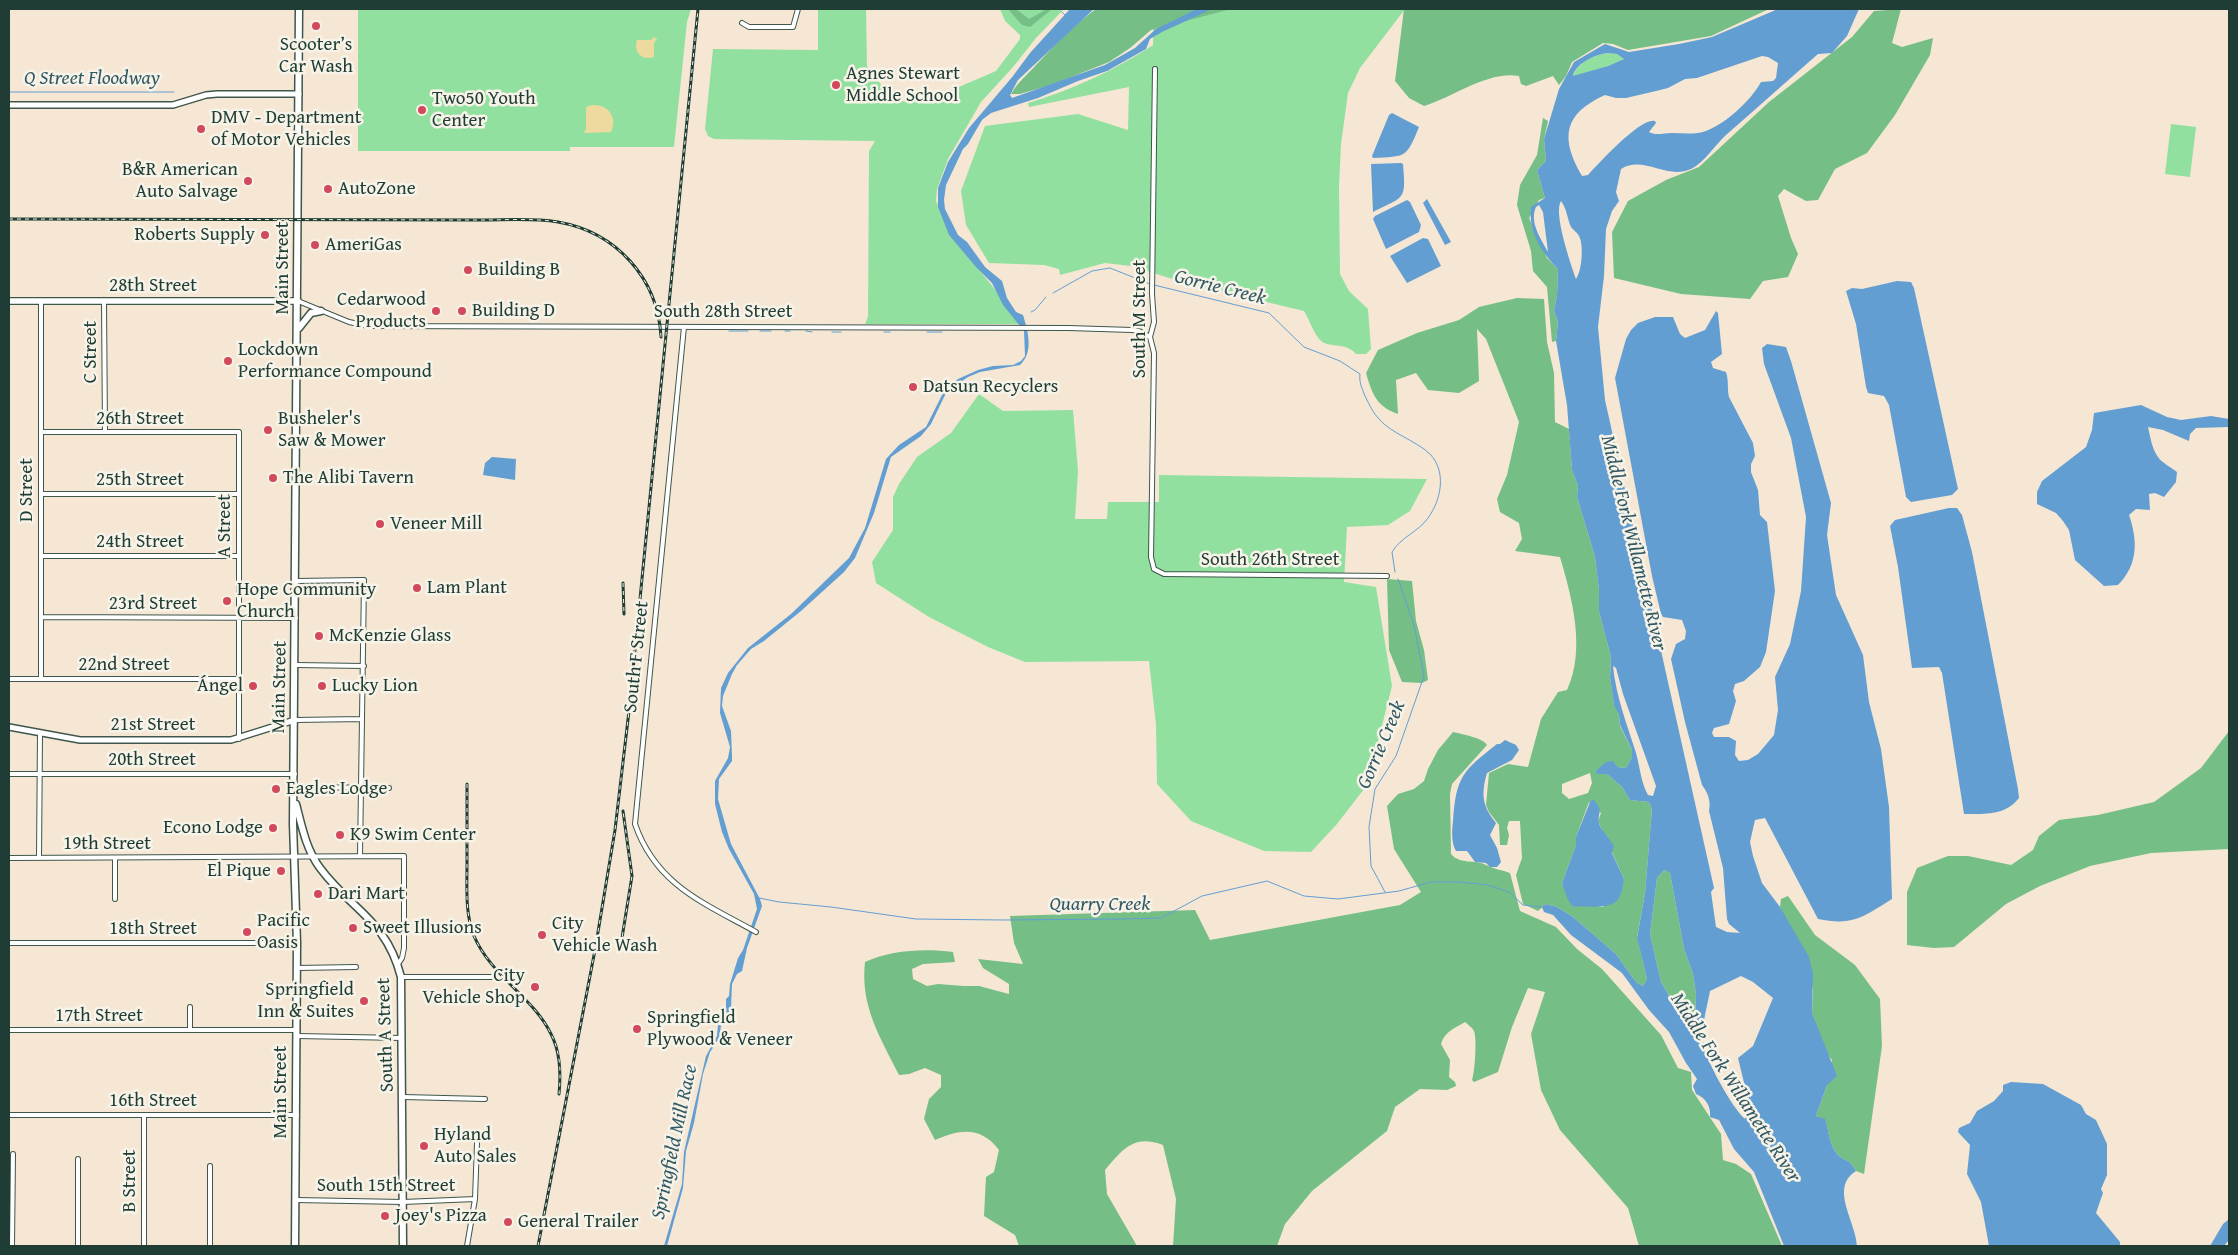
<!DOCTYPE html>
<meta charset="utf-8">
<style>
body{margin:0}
#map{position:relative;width:2238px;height:1255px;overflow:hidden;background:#f5e7d3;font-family:"Gentium Book Plus",serif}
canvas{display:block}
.frame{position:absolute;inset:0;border:10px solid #1f3d34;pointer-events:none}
</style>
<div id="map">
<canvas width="2238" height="1255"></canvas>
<div class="frame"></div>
</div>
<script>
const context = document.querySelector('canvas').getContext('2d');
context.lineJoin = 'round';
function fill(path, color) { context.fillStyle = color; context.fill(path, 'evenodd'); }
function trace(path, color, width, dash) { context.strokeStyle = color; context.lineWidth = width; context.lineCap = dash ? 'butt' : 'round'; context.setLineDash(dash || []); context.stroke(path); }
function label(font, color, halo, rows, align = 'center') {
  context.font = font + ' "Gentium Book Plus",serif'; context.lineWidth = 5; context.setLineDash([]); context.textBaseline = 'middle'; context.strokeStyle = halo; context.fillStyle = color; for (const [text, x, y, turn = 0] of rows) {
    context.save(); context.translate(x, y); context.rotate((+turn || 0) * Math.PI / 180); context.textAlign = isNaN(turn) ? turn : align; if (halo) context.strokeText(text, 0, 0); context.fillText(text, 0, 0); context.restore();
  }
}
fill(new Path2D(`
 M358,9H691L687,22L674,147H570V151H358Z
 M818,9H866L867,66L894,102L931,99L996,71L1020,39V35L1005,21L1000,9H1064L1036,38L1013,67L981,102L948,159L937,189L936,201L950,234L1023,324H865L868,317L869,151L875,141L714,139L708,136L705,129L713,49L818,50Z
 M1154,9H1405L1360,68L1348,93L1341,144L1339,187L1340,274L1349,291L1368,309L1371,349L1366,354H1356C1345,341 1329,349 1320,340C1313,332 1309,319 1304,311L1182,282L1131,266L1105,263L1060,275L1059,269L1044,265L989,263L966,225L961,191L985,126L1078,114L1128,130L1129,87L1029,107L1028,103C1072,90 1115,70 1153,45Z
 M1607,53L1617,54L1624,59L1608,66L1573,77C1576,63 1595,55 1607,53Z
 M2171,124L2196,127L2190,177L2165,174Z
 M979,394L1003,411L1073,410L1078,471L1075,519H1107L1108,502H1159V475L1427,479L1410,511L1388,525L1347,527L1344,582L1376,587L1392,686L1367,785L1337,824L1311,852L1264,851L1191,821L1157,784L1156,725L1149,661L1025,662L988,647L929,617L876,583L872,562L893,530V497L899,484L917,457L951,433Z`), '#92e09f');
fill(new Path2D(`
 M1008,9H1016L1029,19L1047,9H1052L1030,27L1022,25Z
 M1096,9H1231L1151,30L1130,48L1109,62L1054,84L1020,94H1011C1018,82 1027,75 1036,65C1055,45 1074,25 1096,9Z
 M1404,9H1769L1711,36L1628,50L1613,44L1603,43L1572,62L1566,76L1559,85L1553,76L1526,86L1521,84L1519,76C1487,71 1454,97 1424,106L1409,98L1395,81Z
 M1901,9L1892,43L1902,47L1933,38L1930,55L1895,115L1867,153L1835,169L1818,200L1806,201L1784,189L1778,196L1791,238L1798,254L1788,277L1763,281L1750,299L1681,294L1614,278L1612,232L1628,201L1666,180L1699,167L1769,102L1852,37L1874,11Z
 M1543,118L1548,121L1544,139L1546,161L1537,170L1545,198L1539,200L1529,218L1547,258L1558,269L1557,295L1554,311L1558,322L1556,341L1552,342L1547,287L1533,271L1531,251L1517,205L1520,185L1537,155Z
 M1517,298L1544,299L1547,342L1554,373L1555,422L1569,429L1572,470L1578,486L1577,497L1595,557L1599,590V612L1611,657L1610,677L1614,704L1619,715L1620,726L1632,750V757L1626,768L1617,767L1598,774H1607L1622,787L1630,800L1649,802L1652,809L1645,893L1637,937L1647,979L1643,986L1636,982L1616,954L1573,917L1557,907L1546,904L1538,911L1523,904L1516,875L1522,858L1520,821H1509L1507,828L1509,835L1507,845H1500L1499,825L1489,812L1486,805L1489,773L1508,764L1528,767L1541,719L1558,692L1567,690C1586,649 1572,598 1560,557L1515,551L1522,539L1519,523L1500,512L1497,499L1507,475L1519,422L1486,339L1477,329L1479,381L1459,393L1428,390L1416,373L1396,380L1398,414C1377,407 1372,394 1366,373L1378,350L1417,333L1459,320L1479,307ZM1590,773L1592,783L1588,793L1569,799L1562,793V784ZM1589,802L1601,813L1598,821L1624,879L1603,907L1584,904L1573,907L1562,883L1576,845V837Z
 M1387,579L1412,581L1416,621L1424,650L1428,680L1422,683L1402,682L1389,650Z
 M2229,731V849L2151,853L2090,866L2040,886L2006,904L1954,947L1934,948L1907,945V892L1917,868L1948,856H1968L2011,865L2033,850L2039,836L2059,820L2098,815L2154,802L2201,768Z
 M1453,732C1462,734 1483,738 1487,745L1452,784L1450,794L1451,854C1460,865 1475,859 1486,865C1494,869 1502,870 1510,873L1520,911L1556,927L1577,949L1602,969L1661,1035L1678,1068L1691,1072L1692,1090L1721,1134L1723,1160L1736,1164L1751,1174L1782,1246H1639L1628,1208L1560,1130L1541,1090L1531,1034L1545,992L1528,988L1512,1027L1498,1072L1474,1082L1472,1080C1475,1072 1477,1037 1474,1031C1472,1027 1468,1025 1465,1022C1454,1029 1445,1031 1441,1044L1450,1060L1449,1077L1455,1082L1456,1086L1447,1090L1420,1089L1395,1107L1387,1131L1312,1191L1285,1224L1277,1246H1173L1176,1199L1163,1145C1134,1134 1123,1149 1105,1170L1107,1194L1137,1246H1019L1015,1235L984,1216L986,1177L994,1172L999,1150C981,1126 960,1129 935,1140L924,1119L929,1099L941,1087V1075L925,1068L909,1074L899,1075C880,1037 860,1006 865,962C889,950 926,948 953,952L955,962L923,964L912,969L913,979L927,986L938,984L964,986H979L1009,994V984L983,968L978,959L1023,964L1014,943L1010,916L1195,910L1210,940L1400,905L1421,892L1394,849L1387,806L1398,794L1414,789L1424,781L1428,769L1438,750Z
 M1664,870L1670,873L1684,949L1693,974L1696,994L1695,1020L1690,1025L1685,1023L1661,982L1650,934L1657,878Z
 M1788,896L1815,935L1855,965L1880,999L1882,1046L1864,1174L1856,1171C1850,1159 1846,1162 1838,1155C1829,1145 1829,1131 1825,1120L1816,1116L1827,1085L1832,1060L1826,1053L1812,1013L1813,988L1780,907L1781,899Z`), '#75be86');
fill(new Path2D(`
 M654,37L657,39L654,43V57C642,61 633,52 637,40H651Z
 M592,105C608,104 618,117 611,132L584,133L586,129V107Z`), '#eeda9e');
fill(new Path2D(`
 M1070,9H1094L1018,80L1010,95L1012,98L1105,65L1135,48L1156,29L1197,9H1212L1162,32L1150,39L1146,49L1107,71L1078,81L1038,98L991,113L982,120L968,144L963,149L946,185L944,200L945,209L958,235L967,242L985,267L1002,281L1007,298L1016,312L1023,315C1028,331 1034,352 1020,365L980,372L968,377L947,391L931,424L921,436L891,457L874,513L855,558L844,572L801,611L764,641L751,649L737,665L732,674L723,696L722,706L731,731L732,756V761L719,779L718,799L731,844L760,899L762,906L747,948L742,971L737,974L732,984L731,1009L721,1026L719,1039L710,1052L703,1074L694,1123L686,1151L683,1188L667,1246H664L682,1184L684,1152L703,1069L706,1056L717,1036L718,1025L726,1011V999L729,996L730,984L738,958L743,950L757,909L754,894L729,849L722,832L715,804V781L728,758L730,747L720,713L721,688L728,673L748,648L791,614L849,558L865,528L886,459L899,445L926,427L944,391L958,379L978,370L993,366L1013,365L1021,361L1025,356L1024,331L1003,305L992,283L976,267L949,235L938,207V188L948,162L969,128L1013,76L1030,53Z
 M1778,9H1859L1847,36L1832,53L1818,54C1787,81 1757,108 1726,135C1715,145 1704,163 1691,169C1666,180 1644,155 1621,169L1616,192L1619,201L1612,211L1606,229L1604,276L1598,327L1605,400L1714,888L1711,892L1716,927L1727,932L1740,933L1729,924L1727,919L1723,868L1709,811C1711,801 1708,793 1702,785L1685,722L1671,659L1676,644L1685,639L1686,631L1682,620L1663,617L1661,614L1652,576L1615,378L1626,339L1631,330L1638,323L1655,317H1673L1680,334L1685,338L1705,330L1716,311L1718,313L1722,354L1711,362L1713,368L1726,372C1729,381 1727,388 1729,397L1753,443L1755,456L1751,464V472L1758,490L1760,515L1767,522L1775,591L1766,652L1760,667L1744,681L1735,684L1733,691L1736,701L1729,724L1714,728L1712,733L1714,737H1729L1736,741L1735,755L1739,761L1748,760L1758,754L1774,735L1778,710L1775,677L1790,644L1801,591L1806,517L1791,438L1764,364L1762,348L1767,344L1786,347L1791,361L1831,503L1827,535L1836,595L1863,655L1869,702L1881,749L1889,807L1892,899C1863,917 1853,926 1818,919L1765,818L1755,820L1750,842L1753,856L1762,883L1780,907L1809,957L1813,974L1812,1013L1837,1076L1827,1085L1816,1116L1825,1119C1829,1131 1829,1145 1838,1155C1846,1162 1850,1159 1856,1171C1829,1188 1856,1221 1857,1246H1784L1754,1172L1734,1149L1719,1120L1710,1117C1711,1106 1706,1098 1696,1094L1693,1086L1697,1079L1686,1063L1669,1032L1649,1010L1622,973L1571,935L1553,915L1544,912L1542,907L1546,904L1557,907L1573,917L1616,954L1636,982L1643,986L1647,979L1637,938L1645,893L1652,809L1649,802L1630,800L1622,787L1607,774H1597L1596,771L1606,762L1613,761L1617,767L1626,768L1632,757V750L1620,725L1619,715L1614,705L1610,677L1611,657L1599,612V590L1595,557L1577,497L1578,486L1572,470L1567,405L1556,341L1558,322L1554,311L1557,295L1558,269C1541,252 1528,231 1531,207L1545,198L1537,170L1546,161L1544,139L1559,89L1574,62L1605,44L1629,52L1679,44L1712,37ZM1607,53L1617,54L1624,59L1608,66L1573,76C1576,63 1595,55 1607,53ZM1762,56L1768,57L1778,63L1776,78L1773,81L1761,82C1751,100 1727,123 1706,131C1695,135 1684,133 1672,133C1663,133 1657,136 1649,132L1656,123L1655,121C1641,117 1599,163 1588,175L1582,176C1560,138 1563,114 1605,95L1616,98H1626L1656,91L1668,88L1685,79L1697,78ZM1561,201C1567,209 1567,218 1571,227C1573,230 1577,232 1579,236C1584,245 1582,271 1576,279C1571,265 1553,213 1561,201ZM1539,205L1543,212L1548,252C1541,239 1529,222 1536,207ZM1613,666L1616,668L1623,694L1656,786L1653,796L1648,795C1641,783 1640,767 1636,753C1627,724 1616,697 1613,666ZM1664,870L1670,873L1684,949L1693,974L1696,994L1695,1020L1690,1025L1685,1023L1661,982L1650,934L1657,878ZM1741,976L1753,982L1773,998L1753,1046L1738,1058L1751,1111L1746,1107L1745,1119C1732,1108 1704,1057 1702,1040C1701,1030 1708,1002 1710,991Z
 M1392,113L1419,127C1406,159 1406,156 1373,158L1372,156L1389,115Z
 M1401,163L1403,164C1406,201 1405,196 1373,212L1371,164Z
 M1427,199L1451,242L1445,245L1423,203Z
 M1407,200L1410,202L1421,225L1419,232L1386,249L1373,219L1375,216Z
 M1423,238L1428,239L1441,266L1407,283L1390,256Z
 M1897,281L1911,282L1914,288L1958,489L1952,495L1911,502L1906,497L1889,405L1884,396L1868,393L1866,387L1856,324L1846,291L1852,288L1862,289Z
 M2141,405L2167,417L2181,420L2211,416L2229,419V427L2196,428L2190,434L2189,441L2163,430L2148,427C2150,436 2152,449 2158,457C2162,463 2171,467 2177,472L2176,482L2164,497L2155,493L2149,494L2150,510L2136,509L2129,515C2138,541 2138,565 2118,585L2104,586L2075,560L2069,530L2063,521L2056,513L2037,504V492L2042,481L2086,447L2092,430L2094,413Z
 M492,457L516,459L515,480L483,475L485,463Z
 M1949,508H1957L1962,515L1972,552L2018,789L2019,798C2005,816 1984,814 1964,814L1942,673L1939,667L1912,668L1898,567L1890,526L1895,520Z
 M1505,740L1516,745L1519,750L1512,760L1487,773C1481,794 1482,806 1496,823L1490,835L1497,848L1501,862L1497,867H1490L1486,863L1475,862L1467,851H1456C1451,843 1452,830 1453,821C1456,776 1463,771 1497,744H1500Z
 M1593,799C1606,813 1595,814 1600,826C1603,832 1610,839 1614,846L1612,853L1624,879C1623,884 1622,893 1619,898C1609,912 1587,904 1573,907L1567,898L1562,883L1576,845V837L1590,802Z
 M2011,1082L2043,1084L2081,1105L2086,1114L2096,1120L2107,1144V1175L2101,1189L2103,1193L2096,1213L2120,1242V1246H1989L1981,1202L1967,1174L1970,1145L1958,1132L1959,1128L1970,1123L1977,1111L1994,1101L2003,1091V1085Z
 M2229,1219V1240L2224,1246H2210L2223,1224Z`), '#639ed3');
trace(new Path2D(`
 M1062,12L1065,15
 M9,92H174
 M1154,285L1269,313L1304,347L1340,361L1360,374C1359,383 1362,388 1365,396C1369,404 1373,413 1379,419C1392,434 1415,440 1430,454C1447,472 1441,500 1428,518C1418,532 1401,537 1392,552L1395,572
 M1053,293L1092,271L1110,268L1150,284
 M1031,312L1035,310L1046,297
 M729,331H748
 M760,331H771
 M785,331H790
 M806,331L812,332
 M832,332H841
 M884,332H890
 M927,332H942
 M1385,892L1371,866L1369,827L1375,789L1396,756L1424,676L1414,625L1398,579
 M759,898L779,902L831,907L916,919L1003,920L1124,919L1161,918L1202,896L1267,881L1304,896L1338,899L1399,891L1431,882H1460L1488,885L1509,892L1523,905L1542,907`), '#639ed3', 1);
const minor = new Path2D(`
 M742,23L749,27H793L798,9
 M1155,69L1152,294L1154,322L1150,337L1154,353L1151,557L1154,569L1164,574L1387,576
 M41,301V679
 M104,301L105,432
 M298,301L349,322L368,326L1068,328L1132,330L1139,331L1150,337
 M684,327L635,824C656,885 704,903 756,932
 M41,432H239V739
 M41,494H239
 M41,556H239
 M296,581L364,580L360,856
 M41,617L296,618
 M296,665L364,666
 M9,679H238
 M295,720L362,719
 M9,774H295
 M294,787L389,788
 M9,858L404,856V948L402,958L398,964
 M39,858L40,734
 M115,858V899
 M9,943H297
 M297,968L356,967
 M401,977H494
 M190,1007V1030
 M9,1030H297
 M297,1036L402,1038
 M403,1097L485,1099
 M9,1115H297
 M296,1200L403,1202L475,1199
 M12,1246L13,1154
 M78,1246V1159
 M144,1246V1115
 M210,1246V1166
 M467,1246L475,1199L477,1143`);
const tertiary = new Path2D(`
 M9,105H173L206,95L217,94H299
 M9,727L80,740H231L295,720`);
const secondary = new Path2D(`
 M9,301H298`);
const primary = new Path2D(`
 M299,328L311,313L321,311
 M296,804C302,827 306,849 320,868C352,911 386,919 401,977L403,1246
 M295,1246L297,943L293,824L299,9`);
trace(minor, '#3f564c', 6);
trace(tertiary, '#3f564c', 8);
trace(secondary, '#3f564c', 8);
trace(primary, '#3f564c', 9);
trace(minor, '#fff', 4);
trace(tertiary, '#fff', 5);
trace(secondary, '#fff', 5.5);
trace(primary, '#fff', 6);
const rail = new Path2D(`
 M9,219L482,220C507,220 533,218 558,222C616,232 658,278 661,337
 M623,583L624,614
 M467,784C467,811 467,838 467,864C467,888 465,914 474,936C491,976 533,997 551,1034C561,1053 561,1074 559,1094
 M621,944L632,876L623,811
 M538,1246L595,950L615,830L629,711L698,9`);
trace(rail, '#1f3d34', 3);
trace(rail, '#f7f3e8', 1, [4]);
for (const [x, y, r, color] of [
 [316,26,5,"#d1495b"],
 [836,85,5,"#d1495b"],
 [422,110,5,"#d1495b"],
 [201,129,5,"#d1495b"],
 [248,181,5,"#d1495b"],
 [328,189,5,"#d1495b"],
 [265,235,5,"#d1495b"],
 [315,245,5,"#d1495b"],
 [468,270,5,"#d1495b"],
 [436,311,5,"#d1495b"],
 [462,311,5,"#d1495b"],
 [228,361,5,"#d1495b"],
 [913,387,5,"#d1495b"],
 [268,430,5,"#d1495b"],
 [273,478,5,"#d1495b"],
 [380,524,5,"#d1495b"],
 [417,588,5,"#d1495b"],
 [227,601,5,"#d1495b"],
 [319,636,5,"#d1495b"],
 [253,686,5,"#d1495b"],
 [322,686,5,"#d1495b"],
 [276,789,5,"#d1495b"],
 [273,828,5,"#d1495b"],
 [340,835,5,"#d1495b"],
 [281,871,5,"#d1495b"],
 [318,894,5,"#d1495b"],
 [353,928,5,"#d1495b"],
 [247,932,5,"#d1495b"],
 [542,935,5,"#d1495b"],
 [535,987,5,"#d1495b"],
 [364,1001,5,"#d1495b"],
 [637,1029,5,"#d1495b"],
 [424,1146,5,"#d1495b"],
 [385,1216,5,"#d1495b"],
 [508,1222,5,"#d1495b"]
]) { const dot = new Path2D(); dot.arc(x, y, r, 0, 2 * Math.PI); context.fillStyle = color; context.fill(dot); trace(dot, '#f7f3e8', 2); }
label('19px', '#1f3d34', '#f7f3e8', [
 ["Scooter’s",316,45,"center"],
 ["Car Wash",316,67,"center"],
 ["Agnes Stewart",846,74],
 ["Middle School",846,96],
 ["Two50 Youth",432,99],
 ["Center",432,121],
 ["DMV - Department",211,118],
 ["of Motor Vehicles",211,140],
 ["B&R American",238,170,"right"],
 ["Auto Salvage",238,192,"right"],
 ["AutoZone",338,189],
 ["Roberts Supply",255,235,"right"],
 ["AmeriGas",325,245],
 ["Building B",478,270],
 ["Cedarwood",426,300,"right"],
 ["Products",426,322,"right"],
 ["Building D",472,311],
 ["Lockdown",238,350],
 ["Performance Compound",238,372],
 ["Datsun Recyclers",923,387],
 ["Busheler's",278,419],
 ["Saw & Mower",278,441],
 ["The Alibi Tavern",283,478],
 ["Veneer Mill",390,524],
 ["Lam Plant",427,588],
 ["Hope Community",237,590],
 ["Church",237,612],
 ["McKenzie Glass",329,636],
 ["Ángel",243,686,"right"],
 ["Lucky Lion",332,686],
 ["Eagles Lodge",286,789],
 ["Econo Lodge",263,828,"right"],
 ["K9 Swim Center",350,835],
 ["El Pique",271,871,"right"],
 ["Dari Mart",328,894],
 ["Pacific",257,921],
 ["Oasis",257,943],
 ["City",552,924],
 ["Vehicle Wash",552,946],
 ["Sweet Illusions",363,928],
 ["City",525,976,"right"],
 ["Vehicle Shop",525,998,"right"],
 ["Springfield",354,990,"right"],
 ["Inn & Suites",354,1012,"right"],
 ["Springfield",647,1018],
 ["Plywood & Veneer",647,1040],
 ["Hyland",434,1135],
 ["Auto Sales",434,1157],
 ["Joey's Pizza",395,1216],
 ["General Trailer",518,1222]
], 'left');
label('19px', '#1f3d34', '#f7f3e8', [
 ["Main Street",283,268,-90],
 ["28th Street",153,286],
 ["South 28th Street",723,312],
 ["South M Street",1140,319,-90],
 ["C Street",91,352,-90],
 ["26th Street",140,419],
 ["25th Street",140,480],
 ["D Street",27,490,-90],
 ["A Street",225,526,-90],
 ["24th Street",140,542],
 ["South 26th Street",1270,560],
 ["23rd Street",153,604],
 ["South F Street",637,657,-84],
 ["22nd Street",124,665],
 ["Main Street",280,687,-89],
 ["21st Street",153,725],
 ["20th Street",152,760],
 ["19th Street",107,844],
 ["18th Street",153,929],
 ["17th Street",99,1016],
 ["South A Street",386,1035,-92],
 ["Main Street",281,1092,-90],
 ["16th Street",153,1101],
 ["B Street",130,1181,-90],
 ["South 15th Street",386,1186]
]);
label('italic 20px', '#335a64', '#f7f3e8', [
 ["Q Street Floodway",92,79],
 ["Gorrie Creek",1220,288,14],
 ["Middle Fork Willamette River",1633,543,76],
 ["Gorrie Creek",1382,745,-67],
 ["Quarry Creek",1100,905],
 ["Middle Fork Willamette River",1735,1088,57],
 ["Springfield Mill Race",675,1142,-78]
]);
</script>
